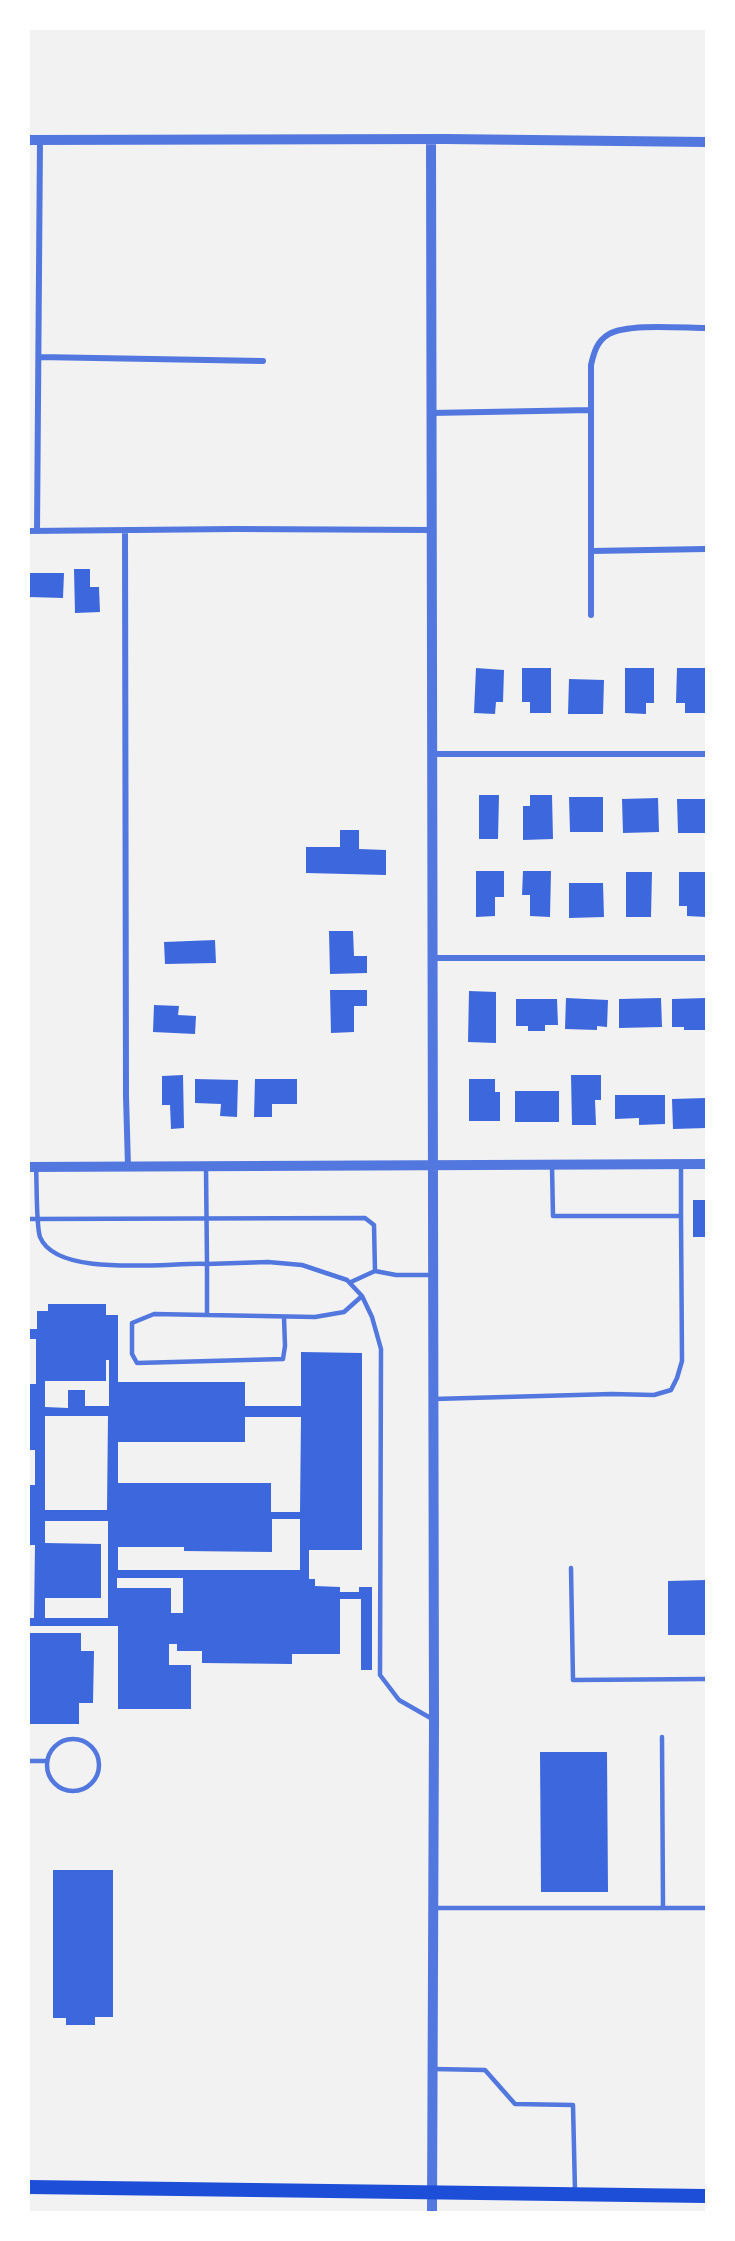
<!DOCTYPE html>
<style>
body{margin:0}
#map{position:relative;width:735px;height:2241px;overflow:hidden;background:#f2f2f2;font-family:Karla,sans-serif}
canvas{display:block}
.frame{position:absolute;inset:0;border:30px solid #fff;pointer-events:none}
</style>
<div id="map">
<canvas width="735" height="2241"></canvas>
<div class="frame"></div>
</div>
<script>
const context = document.querySelector('canvas').getContext('2d');
context.lineJoin = 'round';
function fill(path, color) { context.fillStyle = color; context.fill(path, 'evenodd'); }
function trace(path, color, width, dash) { context.strokeStyle = color; context.lineWidth = width; context.lineCap = dash ? 'butt' : 'round'; context.setLineDash(dash || []); context.stroke(path); }
fill(new Path2D(`
 M74,569H90V587H99L100,612L75,613Z
 M29,573H64L63,598L29,597Z
 M476,668L504,670L503,702H496L495,714L474,713Z
 M522,668H551V713H530V702H522Z
 M625,668H654V703H646V714L625,713Z
 M677,668H705V713H685V703H676Z
 M569,679L604,680L603,714H568Z
 M479,795H499L498,839H479Z
 M530,795H552L553,839L523,840V806H530Z
 M569,797H603V832H570Z
 M658,798L659,832L623,833L622,799Z
 M677,799H706V833H678Z
 M340,830H359V849L386,850V875L306,873V847H340Z
 M476,871H504V897H495V916L476,917Z
 M523,871H551L550,917L530,916V895H522Z
 M626,872H652L651,917H626Z
 M679,872H706V917L687,916V906H679Z
 M569,883H603L604,917L569,918Z
 M329,931H353L354,956H367V973L330,974Z
 M215,940L216,963L165,964L164,942Z
 M330,990H367V1006H354V1032L331,1033Z
 M469,991L496,992V1043L468,1042Z
 M566,998L608,1000L607,1027L597,1026V1030L565,1029Z
 M661,998L662,1027L619,1028V999Z
 M706,998V1030H684V1027H672V999Z
 M516,999H557L558,1025H545V1031H528V1026H516Z
 M154,1005L179,1006L178,1015L196,1016L195,1034L153,1032Z
 M183,1075L184,1128L171,1129L170,1105H162V1076Z
 M571,1075H601V1100H595L596,1125H572Z
 M195,1079L238,1080L237,1117L220,1116L221,1104L195,1103Z
 M255,1079H297V1104H272V1117H254Z
 M469,1079H495V1092H500V1121H469Z
 M515,1091H559V1122H515Z
 M615,1095H665V1124L639,1125V1118L615,1119Z
 M706,1098V1128L673,1129L672,1099Z
 M693,1200H706V1237H693Z
 M48,1304H106V1315H118V1382H245V1406H301V1352L362,1353V1550H309V1579H315V1586L340,1587V1592H359V1587H372V1670H361V1599H340V1654H292V1664L202,1663V1651H177V1644H169V1665H191V1709H118V1626H28V1618H34L35,1545H28V1485H35V1450H28V1384H36V1339H28V1329H37V1311H48ZM106,1360H109V1406H85V1390H68V1408L45,1407V1381H106ZM45,1416H108L107,1510H45ZM245,1417H301L300,1512H271V1483H118V1442H245ZM272,1519H300V1570H118V1547H184V1551L272,1552ZM45,1521H108V1618H45V1598H101V1544L45,1543ZM117,1578H183V1613H171V1588H117Z
 M706,1580V1635H668V1581Z
 M28,1633H81V1651H94L93,1703H79V1724H28Z
 M540,1752H607L608,1892H541Z
 M53,1870H113V2017H95V2025H66V2018H53Z`), '#3d67dc');
trace(new Path2D(`
 M552,1166L553,1216H681V1165
 M36,1167C37,1182 36,1226 40,1237C57,1279 169,1262 207,1264L206,1168
 M28,1219L365,1218L374,1225L375,1271L351,1282
 M375,1271L396,1275H434
 M207,1314V1264L268,1262L302,1265L347,1280L362,1296L372,1317L381,1349L380,1675L399,1700L434,1720
 M284,1317L285,1346L283,1359L137,1363L132,1354V1323L154,1314L315,1317L344,1312L362,1296
 M434,1399L612,1394L654,1395L671,1390L677,1378L682,1361L681,1216
 M571,1568L573,1680L706,1679
 M662,1737L663,1908
 M47 1765a26 26 0 1 1 52 0a26 26 0 1 1-52 0Z
 M28,1761H47
 M434,1908H706
 M433,2069L485,2070L515,2104L573,2105L575,2191`), '#5277de', 4.5);
trace(new Path2D(`
 M39,357L263,361
 M431,413L591,410
 M125,530L126,1096L128,1167
 M28,531L235,529L431,530
 M37,531L40,140
 M591,551L706,549
 M591,615V365C594,352 597,341 609,334C628,323 683,328 706,328
 M433,754H706
 M433,958H706`), '#5277de', 6);
trace(new Path2D(`
 M28,140L445,139L706,142
 M431,140L434,1721L432,2212
 M28,1167L706,1164`), '#5277de', 10);
trace(new Path2D(`
 M28,2187L706,2196`), '#1d4ed8', 14);
</script>
